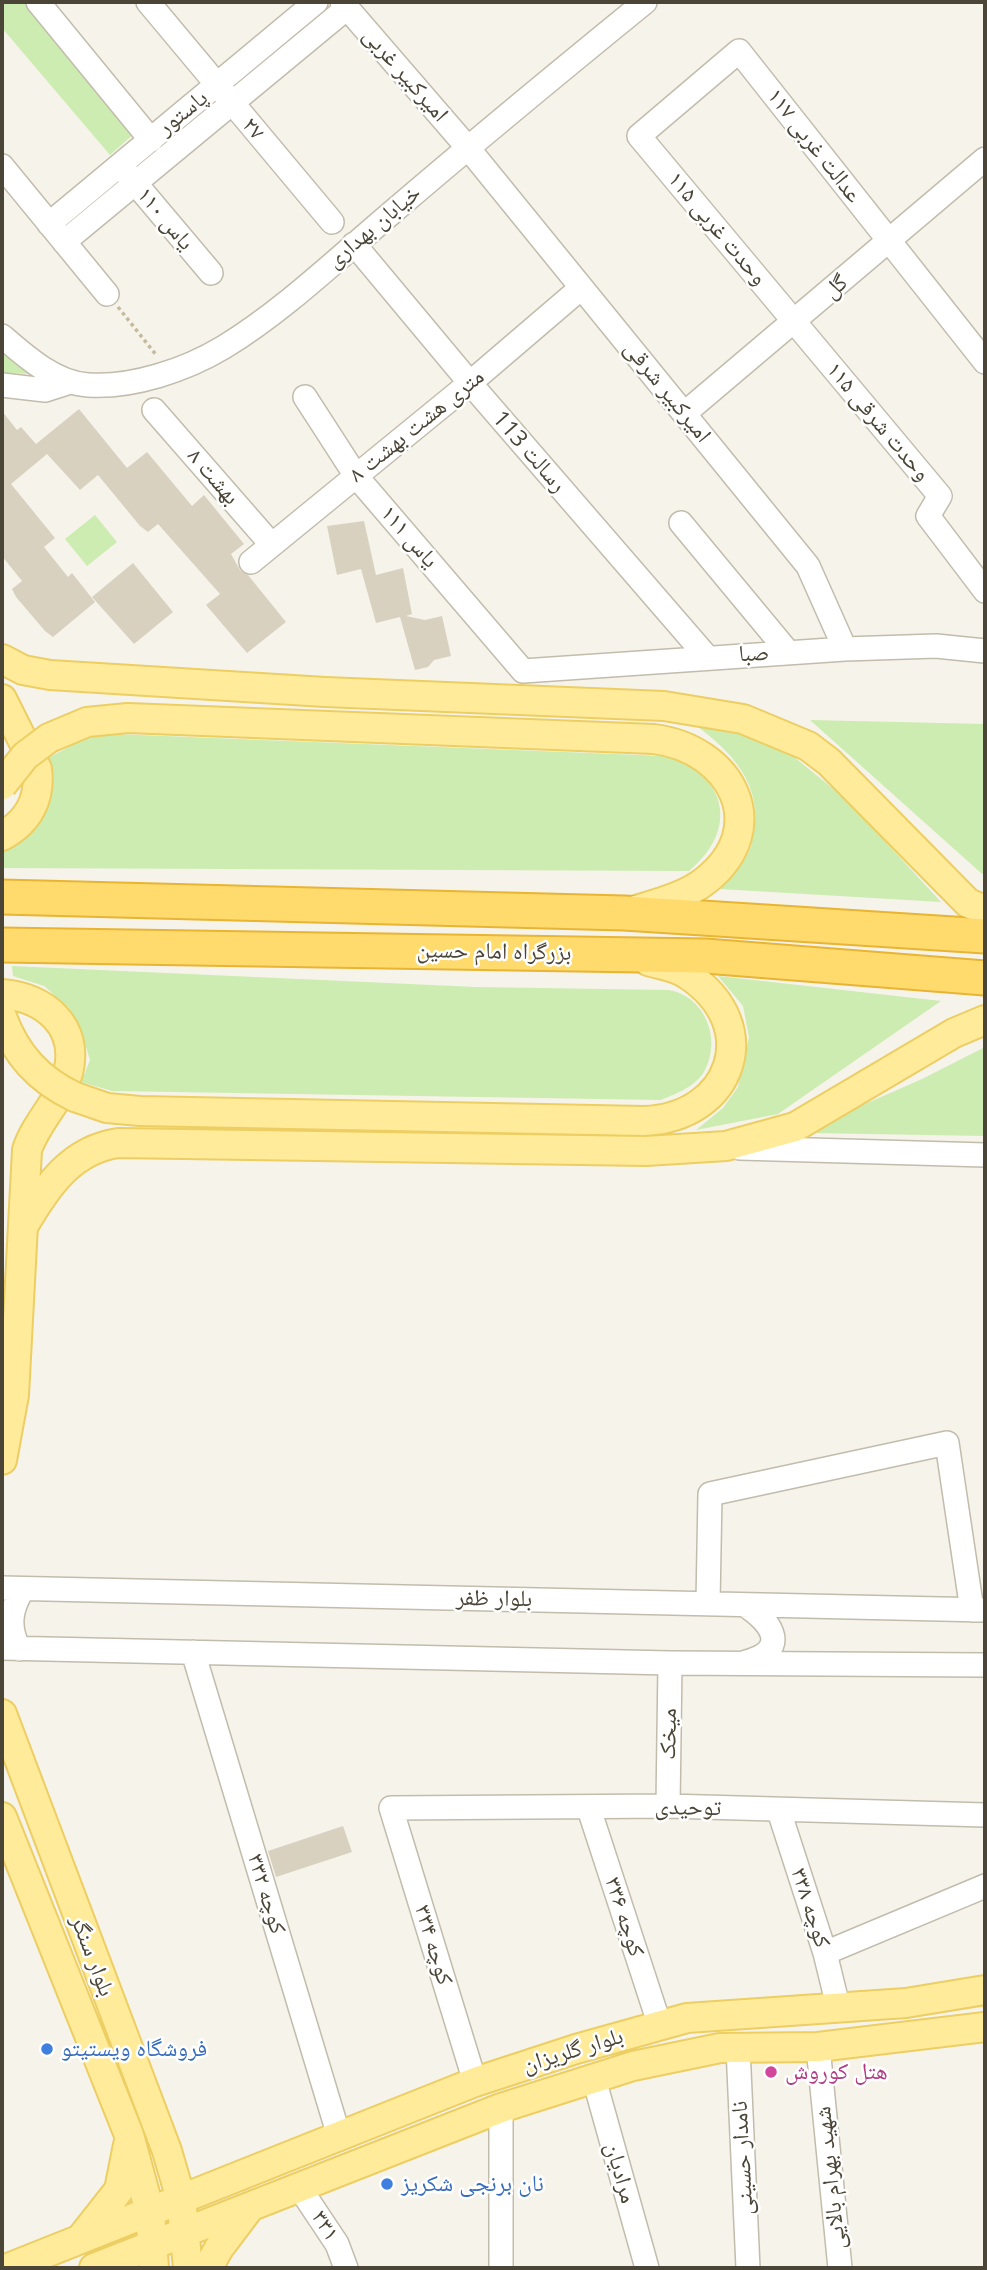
<!DOCTYPE html>
<meta charset="utf-8">
<style>
body{margin:0}
#map{position:relative;width:987px;height:2270px;overflow:hidden;background:#f6f3ea;font-family:"Open Sans",sans-serif}
canvas{display:block}
.frame{position:absolute;inset:0;border:4px solid #4b4537;pointer-events:none}
</style>
<div id="map">
<canvas width="987" height="2270"></canvas>
<div class="frame"></div>
</div>
<script>
const context = document.querySelector('canvas').getContext('2d');
context.lineJoin = 'round';
function fill(path, color) { context.fillStyle = color; context.fill(path, 'evenodd'); }
function trace(path, color, width, dash) { context.strokeStyle = color; context.lineWidth = width; context.lineCap = dash ? 'butt' : 'round'; context.setLineDash(dash || []); context.stroke(path); }
function label(font, color, halo, rows, align = 'center') {
  context.font = font + ' "Open Sans","Noto Naskh Arabic",sans-serif'; context.lineWidth = 5; context.setLineDash([]); context.textBaseline = 'middle'; context.strokeStyle = halo; context.fillStyle = color; for (const [text, x, y, turn = 0] of rows) {
    context.save(); context.translate(x, y); context.rotate((+turn || 0) * Math.PI / 180); context.textAlign = isNaN(turn) ? turn : align; if (halo) context.strokeText(text, 0, 0); context.fillText(text, 0, 0); context.restore();
  }
}
fill(new Path2D(`
 M2,2H25L135,133L110,155L2,28Z
 M2,349L34,374L2,373Z
 M95,515L117,542L87,566L65,539Z
 M810,720L985,724V875L981,873Z
 M698,727L751,728L788,752L847,800L941,902L720,889C730,877 747,861 751,846C767,792 738,757 698,727Z
 M114,734L664,756C727,773 740,829 689,871L2,868V849L46,759L88,737Z
 M12,966L476,987L668,990C704,995 722,1038 705,1070C697,1086 676,1094 661,1100L112,1091L81,1082L90,1060L83,1037L69,1008L44,986L13,976Z
 M718,976L941,1001L778,1114L696,1130L723,1108L738,1087L749,1037L743,1006Z
 M985,1047V1136L811,1133L824,1122L922,1079Z`), '#cdecb1');
fill(new Path2D(`
 M79,409L127,468L147,452L192,506L204,495L244,544L231,554L240,570L248,575L286,622L247,653L206,605L220,594L158,524L148,532L140,526L98,475L80,490L47,454L11,484L55,538L44,547L68,577L72,573L95,602L53,637L45,631L16,597L12,589L22,581L2,556V411L17,430L21,427L36,444Z
 M364,521L376,575L403,568L412,614L406,616L425,620L442,616L451,656L434,660L428,667L415,670L400,617L376,623L361,569L337,575L327,526Z
 M133,563L173,612L134,644L92,597Z
 M343,1826L352,1852L276,1877L268,1851Z`), '#d9d1bf');
const minor = new Path2D(`
 M38,2L151,140
 M148,2L332,222
 M342,2L468,148L808,566L845,649
 M2,166L107,294
 M125,171L211,273
 M49,224L316,2
 M64,242L347,8
 M354,244L470,383L707,657
 M2,336C25,356 55,383 88,385C132,388 186,370 224,347C283,311 336,260 389,215C473,143 559,72 645,2
 M985,362L739,51L639,136L940,496L928,516L985,591
 M2,385L45,390L70,382
 M305,397L356,476L523,671L845,649L936,646L985,651
 M154,410L271,544
 M685,413L985,159
 M681,523L788,652
 M251,562L470,383L581,288
 M740,1148L985,1155
 M2,1588L985,1610
 M708,1603L710,1494L947,1443L972,1610
 M745,1605C773,1623 790,1650 746,1662
 M2,1648L670,1663L985,1665
 M19,1649C8,1627 10,1610 23,1589
 M193,1652L339,2136
 M668,1806L670,1663
 M589,1809L660,2026
 M779,1811L825,1953L838,2006
 M825,1953L985,1886
 M818,2047L840,2268
 M738,2048L748,2268
 M594,2079L647,2268
 M475,2082L391,1808L668,1806L985,1815
 M299,2187L337,2244L346,2268
 M501,2268V2108`);
const major = new Path2D(`
 M2,659L23,670L50,675L325,692L664,706L743,719L808,746L829,762L968,903L985,910
 M2,699L37,769C41,799 28,822 2,836
 M49,738L87,722L128,718L654,739C732,749 773,828 705,881C686,896 659,903 636,910
 M2,994C44,997 80,1026 68,1073C61,1100 36,1122 27,1150L14,1395L2,1460
 M75,1097L107,1108L140,1111L644,1121C732,1118 765,1026 688,975C677,967 661,965 648,961
 M24,1225C47,1186 71,1150 118,1143L646,1151L726,1146L795,1127L954,1033L985,1020
 M2,1714L167,2151L181,2199L188,2268
 M2,1817L129,2135L150,2212L154,2268
 M82,2237L119,2190L128,2145
 M8,2268L475,2082L576,2049L687,2018L906,2003L985,1990
 M94,2268L501,2108L633,2066L720,2048L818,2047L985,2027
 M208,2268L219,2248L250,2207`);
const highway = new Path2D(`
 M2,897L624,913L985,936
 M2,945L705,956L985,978`);
trace(minor, '#c2bcac', 26);
trace(major, '#ecce63', 32);
trace(highway, '#e8b433', 37);
trace(new Path2D(`
 M118,307L157,356`), '#c5ba9c', 3.5, [3.5, 3.5]);
trace(minor, '#fff', 23);
trace(major, '#ffeb9a', 28);
trace(highway, '#ffda6c', 33);
const majorBridge = new Path2D(`
 M2,785L25,756L49,738
 M2,1017C16,1055 39,1080 75,1097`);
trace(majorBridge, '#ecce63', 32, []);
trace(majorBridge, '#ffeb9a', 28);
for (const [x, y, r, color] of [
 [47,2049,7,"#3f7fe0"],
 [771,2072,7,"#d1479c"],
 [387,2184,7,"#3f7fe0"]
]) { const dot = new Path2D(); dot.arc(x, y, r, 0, 2 * Math.PI); context.fillStyle = color; context.fill(dot); trace(dot, '#fff', 2.5); }
label('23px', '#4b4537', '#fff', [
 ["امیرکبیر غربی",405,75,49],
 ["پاستور",183,113,-39],
 ["۲۷",253,129,50],
 ["۱۱۷ عدالت غربی",814,146,52],
 ["یاس ۱۱۰",165,219,50],
 ["خیابان بهداری",374,227,-40],
 ["۱۱۵ وحدت غربی",717,229,50],
 ["گل",836,287,-40],
 ["امیرکبیر شرقی",667,392,51],
 ["۱۱۵ وحدت شرقی",878,422,50],
 ["۸ متری هشت بهشت",417,426,-39],
 ["رسالت 113",529,452,49],
 ["۸ بهشت",213,477,49],
 ["یاس ۱۱۱",409,537,49],
 ["صبا",754,654,-3],
 ["بزرگراه امام حسین",494,952,1],
 ["بلوار ظفر",494,1599,1],
 ["میخک",669,1734,-89],
 ["توحیدی",688,1808,1],
 ["کوچه ۳۳۲",266,1894,73],
 ["کوچه ۳۳۸",810,1908,72],
 ["کوچه ۳۳۶",624,1917,72],
 ["کوچه ۳۳۴",433,1945,73],
 ["بلوار سنگر",92,1956,69],
 ["بلوار گلریزان",573,2051,-17],
 ["نامدار حسینی",743,2158,-93],
 ["مرادیان",620,2173,74],
 ["شهید بهرام بالایی",831,2178,-96],
 ["۳۳۱",325,2226,58]
]);
label('23px', '#366cbe', '#fff', [
 ["فروشگاه ویستیتو",61,2049],
 ["نان برنجی شکریز",401,2184]
], 'left');
label('23px', '#b23c85', '#fff', [
 ["هتل کوروش",785,2072]
], 'left');
</script>
